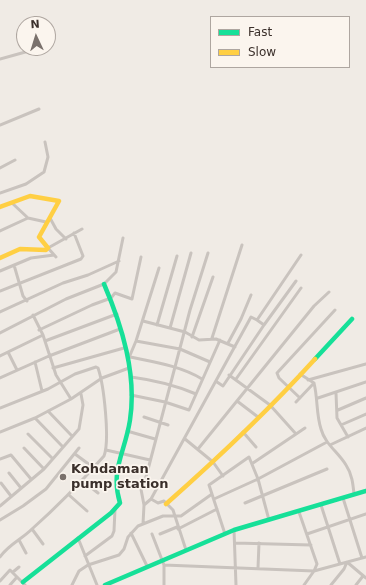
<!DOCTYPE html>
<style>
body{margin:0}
#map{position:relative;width:366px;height:585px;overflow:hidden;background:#f0ebe5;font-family:"DejaVu Sans",sans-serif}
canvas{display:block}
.legend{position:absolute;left:210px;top:16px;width:140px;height:52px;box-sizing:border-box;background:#fbf5ee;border:1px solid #aea6a0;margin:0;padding:5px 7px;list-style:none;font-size:12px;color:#3b302b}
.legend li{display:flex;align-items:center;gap:8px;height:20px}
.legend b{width:20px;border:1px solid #aea6a0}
.north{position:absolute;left:16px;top:16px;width:40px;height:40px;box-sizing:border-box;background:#fbf5ee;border:1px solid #aea6a0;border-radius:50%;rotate:356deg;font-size:11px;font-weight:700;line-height:16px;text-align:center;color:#3b302b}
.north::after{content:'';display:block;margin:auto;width:14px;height:18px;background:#7a716c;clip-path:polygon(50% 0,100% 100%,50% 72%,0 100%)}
</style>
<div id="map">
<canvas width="366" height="585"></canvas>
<ul class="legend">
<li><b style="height:5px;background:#16e098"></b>Fast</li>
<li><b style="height:5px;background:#ffcf43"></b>Slow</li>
</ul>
<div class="north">N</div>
</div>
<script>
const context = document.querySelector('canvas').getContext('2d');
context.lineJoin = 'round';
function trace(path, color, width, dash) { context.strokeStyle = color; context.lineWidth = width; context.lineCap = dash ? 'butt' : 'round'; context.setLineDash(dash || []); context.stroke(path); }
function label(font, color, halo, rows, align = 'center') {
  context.font = font + ' "DejaVu Sans",sans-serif'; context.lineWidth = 3.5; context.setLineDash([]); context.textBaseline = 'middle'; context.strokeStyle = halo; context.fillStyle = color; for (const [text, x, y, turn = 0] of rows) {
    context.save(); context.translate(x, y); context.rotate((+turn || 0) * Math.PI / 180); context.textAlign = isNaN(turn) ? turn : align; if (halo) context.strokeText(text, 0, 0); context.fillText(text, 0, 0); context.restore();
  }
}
trace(new Path2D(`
 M0,59L29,51
 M0,125L39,109
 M0,168L15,160
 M0,193L26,184L44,172L48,157L45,142
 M12,203L28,218
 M50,218L56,229L66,239
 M0,231L28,218L46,222
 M56,257L48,248L82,229
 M14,265L23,296L27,301
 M0,271L31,258L54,255
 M0,291L81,259L83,256L74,233
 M0,312L63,283L88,275L119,261
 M33,315L43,335L56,375L71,399
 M257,320L301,255
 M143,321L185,332L199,340L216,339L235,347
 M157,325L177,256
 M170,328L191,253
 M39,330L92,305L111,298L115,293L132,299L141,257
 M0,333L66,299L104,284L116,272L123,238
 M192,337L213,277
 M212,338L242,245
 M45,341L117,314
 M136,341L180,349L210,362
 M228,343L241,319L251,295
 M8,352L17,370
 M0,356L43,335
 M130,357C154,362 181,366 202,379
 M128,360L136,341L159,268
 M35,362L42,391
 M53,368L124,348
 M300,374L314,383C318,399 316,414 321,429C325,444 338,452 346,465C352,474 353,484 354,494
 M229,375L270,405L296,434
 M131,377C154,380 175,385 196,394
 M0,378L49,356L120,329
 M236,379L301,288
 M308,380L366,364
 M217,382L223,386L264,325L296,281
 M336,393L337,418L348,437
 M131,395L165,402L189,410L220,340
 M300,398L279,378L277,373L335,310
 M318,398L366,382
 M237,401L258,417
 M296,402L314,383
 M0,408L48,389L75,374L96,367L98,368C104,385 110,440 104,456C81,482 58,506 32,529C22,539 8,545 0,557
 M338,410L366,398
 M48,411L72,436
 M144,417L168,425
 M35,418L63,447
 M341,425L366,414
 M127,431L155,439
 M0,432L35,418L71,399L102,378L129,368
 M243,432L256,447
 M28,434L52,458
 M185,439L213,462L223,476
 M330,445L366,428
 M24,448L44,469
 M198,449L314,306L329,292
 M106,450L150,460
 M75,454L94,468
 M0,459L11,455L31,479
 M253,463L305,428
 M9,473L21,488
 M83,481L98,493
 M1,483L11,496
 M69,495L87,511
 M343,498L362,558
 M151,499L158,503L164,501L173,510L186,550
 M214,499L258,479L327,442
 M245,503L327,469
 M144,505L151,499L251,317L257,320L264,325
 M321,505L340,564
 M0,506L44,469L79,429L83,405L81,394
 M299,512L317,564L314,571L304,585
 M0,520L23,506L46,489L79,448
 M143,524L144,505L140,484L146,477L190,310L208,253
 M32,529L43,544
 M178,529L217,509
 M234,530L236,585
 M131,533L147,566
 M152,534L164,565V585
 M160,534L177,527
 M225,534L209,485L249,457L258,479L269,520
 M307,534L366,514
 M78,538L97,585
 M19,540L26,553
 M235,543L311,545
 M85,556L112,536L114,531L115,509
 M347,562L366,578
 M164,565L314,571L366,557
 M258,568L259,543
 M13,572L19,567
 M0,581L10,570L25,585
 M10,585L17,577
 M72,585L79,571L88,565L119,555L124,549L128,537L138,526L163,516H181L212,494
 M331,585L344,569L347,562
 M356,585L363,576`), '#c9c3be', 3);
trace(new Path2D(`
 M315,359L352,319
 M23,582L111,513L120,503C110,469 125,453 130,420C137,374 122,326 104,284
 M105,585L234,530L366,491`), '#16e098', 4.5);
trace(new Path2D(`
 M0,207L30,196L59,201L39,237L48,248L46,250L20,249L0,258
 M166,504C218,458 268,411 315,359`), '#ffcf43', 4.5);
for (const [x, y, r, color] of [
 [63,477,4,"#7a716c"]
]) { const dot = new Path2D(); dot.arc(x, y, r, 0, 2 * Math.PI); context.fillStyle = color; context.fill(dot); trace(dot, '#fbf5ee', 1.5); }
label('bold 13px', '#3b302b', '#fbf5ee', [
 ["Kohdaman",71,470],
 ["pump station",71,485]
], 'left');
</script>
